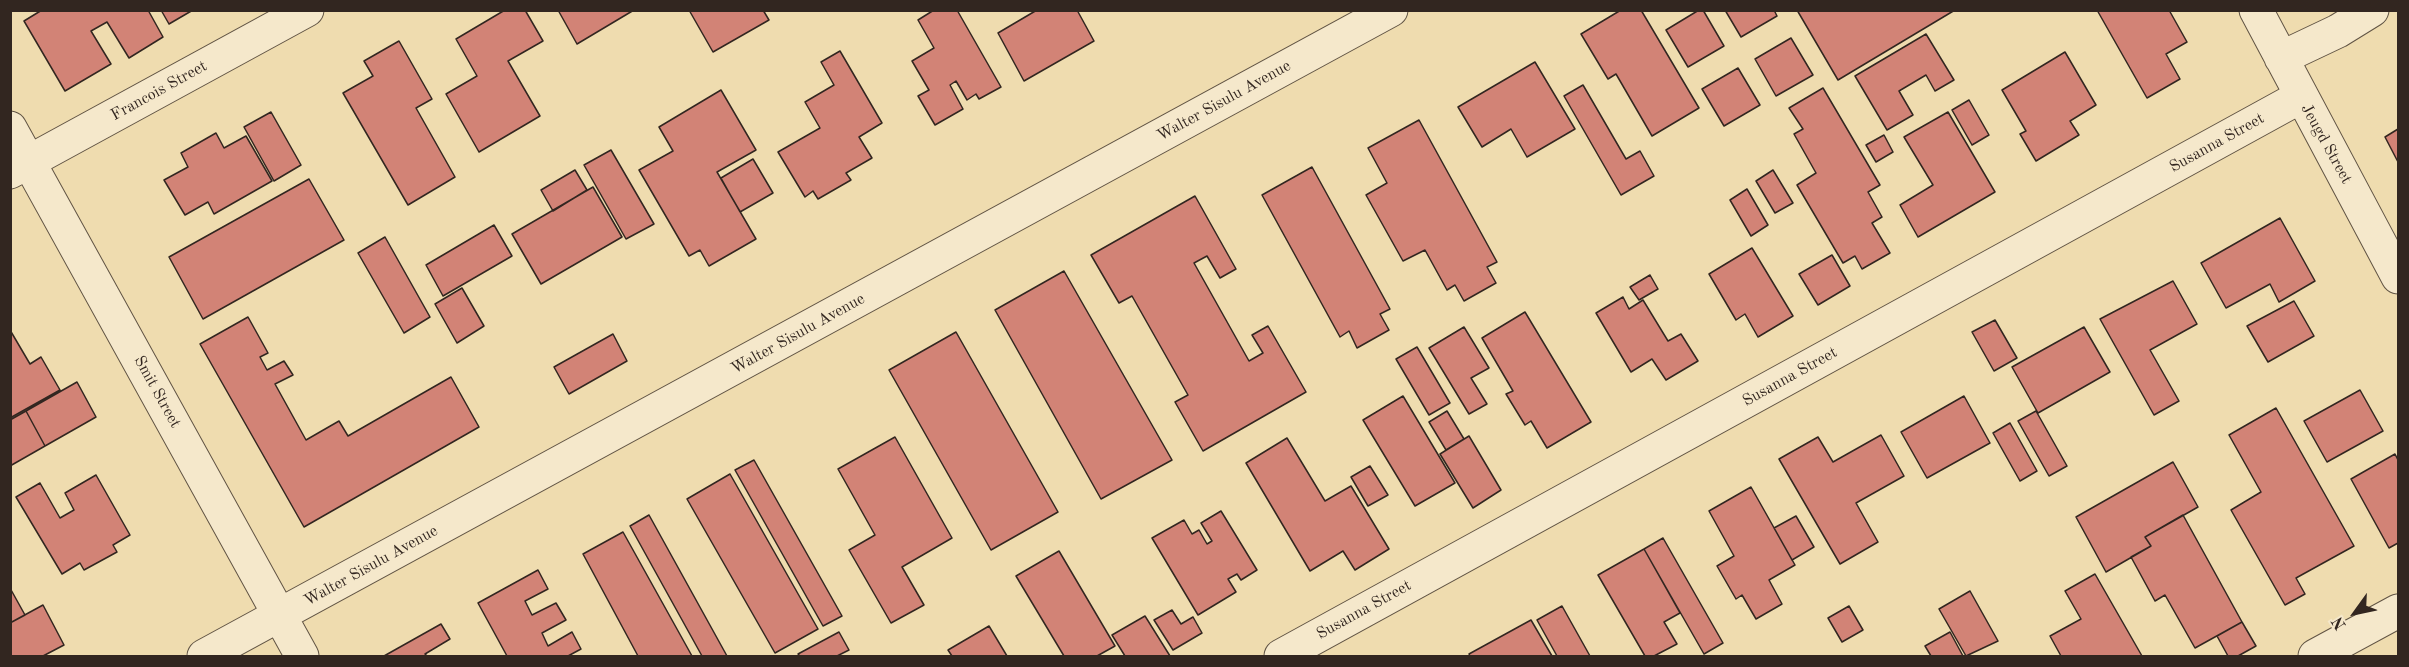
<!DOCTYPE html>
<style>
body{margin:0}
#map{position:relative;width:2409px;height:667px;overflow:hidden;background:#efdcaf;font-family:"Old Standard TT",serif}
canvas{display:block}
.frame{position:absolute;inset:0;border:12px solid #322620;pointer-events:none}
.north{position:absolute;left:2325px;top:583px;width:60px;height:60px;-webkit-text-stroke:4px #f5e8cb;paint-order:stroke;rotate:237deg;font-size:16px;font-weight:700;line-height:24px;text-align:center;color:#322620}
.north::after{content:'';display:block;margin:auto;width:21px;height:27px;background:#322620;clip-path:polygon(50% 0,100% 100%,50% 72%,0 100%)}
</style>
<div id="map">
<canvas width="2409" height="667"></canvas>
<div class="frame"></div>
<div class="north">N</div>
</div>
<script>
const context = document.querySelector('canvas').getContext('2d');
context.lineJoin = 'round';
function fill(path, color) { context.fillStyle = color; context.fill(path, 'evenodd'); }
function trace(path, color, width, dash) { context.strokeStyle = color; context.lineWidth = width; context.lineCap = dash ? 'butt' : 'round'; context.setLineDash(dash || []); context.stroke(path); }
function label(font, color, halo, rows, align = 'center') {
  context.font = font + ' "Old Standard TT",serif'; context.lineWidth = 4.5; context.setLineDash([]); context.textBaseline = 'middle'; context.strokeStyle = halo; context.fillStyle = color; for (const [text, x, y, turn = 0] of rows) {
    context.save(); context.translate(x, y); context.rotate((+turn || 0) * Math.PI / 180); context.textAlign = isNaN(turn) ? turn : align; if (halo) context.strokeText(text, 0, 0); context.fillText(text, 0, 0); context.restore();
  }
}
const building = new Path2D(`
 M42,10H148L163,37L129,58L107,22L91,31L111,64L65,91L24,21Z
 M161,10H193L169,24Z
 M505,10H525L543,41L508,61L540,116L479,152L446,94L477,76L456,39Z
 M558,10H634L577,44Z
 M689,10H763L769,20L713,52Z
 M934,10H957L1001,87L979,99L976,94L967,100L956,81L950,85L963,109L935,125L918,96L929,90L912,61L934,48L918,20Z
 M1037,10H1077L1094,41L1024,81L998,33Z
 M1621,10H1641L1699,108L1652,136L1616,74L1608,79L1581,34Z
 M1699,10H1703L1724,46L1688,67L1666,30Z
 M1725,10H1774L1777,16L1741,37Z
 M1797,10H1955L1838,80Z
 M2097,10H2169L2187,42L2166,54L2180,79L2147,98Z
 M1926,34L1954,80L1935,91L1926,75L1899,91L1913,115L1887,130L1855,76Z
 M1791,38L1813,75L1776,96L1755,59Z
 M399,41L432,99L416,108L455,177L408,205L343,93L373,76L364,61Z
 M840,51L882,123L859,137L872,158L846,173L851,180L818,199L813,191L805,197L778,152L820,128L805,102L834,85L821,62Z
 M2065,52L2096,105L2070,121L2079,135L2036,161L2020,134L2026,131L2002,90Z
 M1535,62L1575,129L1527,157L1511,129L1482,147L1458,107Z
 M1738,68L1760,105L1724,126L1702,89Z
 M1583,85L1626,159L1640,151L1654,176L1621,195L1564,96Z
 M1823,88L1880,185L1868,192L1882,217L1872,223L1890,253L1862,269L1855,256L1843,263L1797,185L1816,173L1794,134L1803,129L1789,108Z
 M721,90L756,150L717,172L756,239L709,266L700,250L689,256L639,170L673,151L659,127Z
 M1969,100L1989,135L1972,145L1952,110Z
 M271,112L301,165L274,181L244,127Z
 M1948,112L1995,192L1918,237L1900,205L1933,185L1904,137Z
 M1419,120L1497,262L1487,267L1496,283L1464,301L1455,285L1447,290L1425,250L1403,261L1366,195L1387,183L1368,148Z
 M2398,129V162L2385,137Z
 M216,133L224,148L246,136L272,181L214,214L208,202L185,215L164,180L188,167L181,153Z
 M1884,135L1893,152L1876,162L1866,145Z
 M611,150L654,224L626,239L584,165Z
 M753,159L773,193L740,212L721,178Z
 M1312,167L1390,309L1380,314L1389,330L1357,348L1349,331L1340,337L1262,195Z
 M575,170L587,190L553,211L541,190Z
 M1773,170L1793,203L1775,213L1756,181Z
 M309,179L344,240L203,319L169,257Z
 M593,187L622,237L541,284L512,234Z
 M1747,189L1768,225L1751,236L1730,200Z
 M1195,196L1236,269L1220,278L1207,256L1194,263L1249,361L1263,353L1252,335L1268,326L1306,392L1203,451L1175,402L1188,395L1132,296L1119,303L1091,255Z
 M2280,218L2315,281L2279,302L2270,284L2226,308L2201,263Z
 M494,225L512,256L443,296L426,265Z
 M385,237L430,317L404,333L358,253Z
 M1752,248L1793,316L1758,337L1745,314L1736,320L1709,274Z
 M1832,255L1850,286L1818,305L1799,274Z
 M1064,271L1172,460L1101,499L995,310Z
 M1650,275L1658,289L1639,300L1630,287Z
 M2173,281L2197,324L2150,350L2179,401L2154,415L2100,319Z
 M462,288L484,326L457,343L435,304Z
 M1623,297L1629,309L1643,300L1668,341L1681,334L1698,361L1666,380L1652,359L1631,372L1596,313Z
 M2294,301L2314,336L2268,362L2247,326Z
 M1525,312L1591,422L1547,448L1531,421L1525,425L1506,394L1513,391L1482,338Z
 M248,317L268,353L260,357L267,370L284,361L293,375L275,384L306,440L339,421L348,436L451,377L479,427L304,527L200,344Z
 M1995,320L2017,358L1994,371L1972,332Z
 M1464,327L1489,368L1471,378L1487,404L1469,414L1429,348Z
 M2084,327L2110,372L2038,413L2012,367Z
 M10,330L30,364L41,357L60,390L10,418Z
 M956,332L1058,512L991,550L889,370Z
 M613,334L627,361L569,394L554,367Z
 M1417,347L1450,403L1429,415L1396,359Z
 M77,382L96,417L45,446L26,411Z
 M2360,390L2383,431L2327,462L2304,421Z
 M1403,396L1455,483L1415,506L1363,420Z
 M1964,396L1990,443L1927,478L1901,432Z
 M2276,408L2354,546L2296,578L2305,594L2285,605L2231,510L2261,492L2229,435Z
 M26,411L45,446L10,466V420Z
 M1447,411L1464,439L1446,450L1429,422Z
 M2036,411L2067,466L2049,476L2018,421Z
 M2010,423L2037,471L2020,481L1993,433Z
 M1881,435L1904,476L1856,503L1878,542L1840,564L1779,459L1818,437L1833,462Z
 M1469,436L1501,490L1473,508L1440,454Z
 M895,437L952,538L902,567L924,605L891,623L849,550L875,535L838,469Z
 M1287,438L1325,501L1351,486L1389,549L1355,570L1343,551L1310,571L1246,463Z
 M2395,454L2398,460V543L2389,548L2351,479Z
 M754,460L842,616L823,626L735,470Z
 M2173,462L2198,507L2145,537L2151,546L2106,572L2076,517Z
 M1370,466L1388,495L1368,506L1351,477Z
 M730,474L818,629L775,653L687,499Z
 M96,475L130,535L113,545L117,552L84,570L80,563L62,574L16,497L40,483L60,518L74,510L65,493Z
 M1751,487L1795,565L1769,580L1782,604L1756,619L1742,595L1736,599L1717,566L1734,556L1709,511Z
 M1221,511L1257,570L1241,580L1237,574L1228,579L1236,592L1198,615L1152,538L1184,520L1192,534L1199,530L1207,544L1212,541L1201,523Z
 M649,515L727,656H702L630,526Z
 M2183,515L2242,622L2195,648L2165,595L2155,601L2131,557L2151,546L2145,537Z
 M1796,516L1814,547L1792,560L1774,528Z
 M623,532L692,656H638L583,554Z
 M1663,538L1723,643L1704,654L1644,549Z
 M1644,549L1680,613L1664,622L1677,644L1654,656H1645L1598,575Z
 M1059,551L1115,646L1097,656H1064L1016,576Z
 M538,570L548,589L525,601L532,615L556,603L566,620L542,633L548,646L572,632L581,649L568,656H507L478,603Z
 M2095,574L2142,656H2061L2050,636L2081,619L2065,591Z
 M10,588L25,615L10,623Z
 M1970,591L1998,641L1966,656L1939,609Z
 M43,605L64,645L43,656H10V623Z
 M1562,606L1590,656H1557L1537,620Z
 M1849,606L1863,630L1842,642L1828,618Z
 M1172,610L1181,624L1193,617L1202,633L1173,650L1154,620Z
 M1145,616L1170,656H1125L1112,635Z
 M1531,620L1552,656H1470L1469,654Z
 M2242,622L2256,646L2238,656H2228L2217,636Z
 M441,624L450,639L425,654L427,656H384Z
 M989,626L1007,656H952L948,650Z
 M839,632L849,650L837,656H800L798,654Z
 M1950,632L1963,656H1931L1925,646Z`);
fill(building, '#d28376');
trace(building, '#322620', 1.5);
const minor = new Path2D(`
 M2256,10L2398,277
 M2281,58L2338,31L2372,10
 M10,128L302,656
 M10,172L307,10
 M204,656L1391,10
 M1281,656L2300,97
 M2315,656L2398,611`);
trace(minor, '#615444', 35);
trace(minor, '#f5e8cb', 33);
label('16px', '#322620', '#f5e8cb', [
 ["Francois Street",159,91,-29],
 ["Walter Sisulu Avenue",1224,101,-29],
 ["Susanna Street",2217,143,-29],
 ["Jeugd Street",2326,144,61],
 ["Walter Sisulu Avenue",798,334,-29],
 ["Susanna Street",1790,377,-29],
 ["Smit Street",157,392,61],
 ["Walter Sisulu Avenue",371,566,-29],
 ["Susanna Street",1364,610,-29]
]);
</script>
